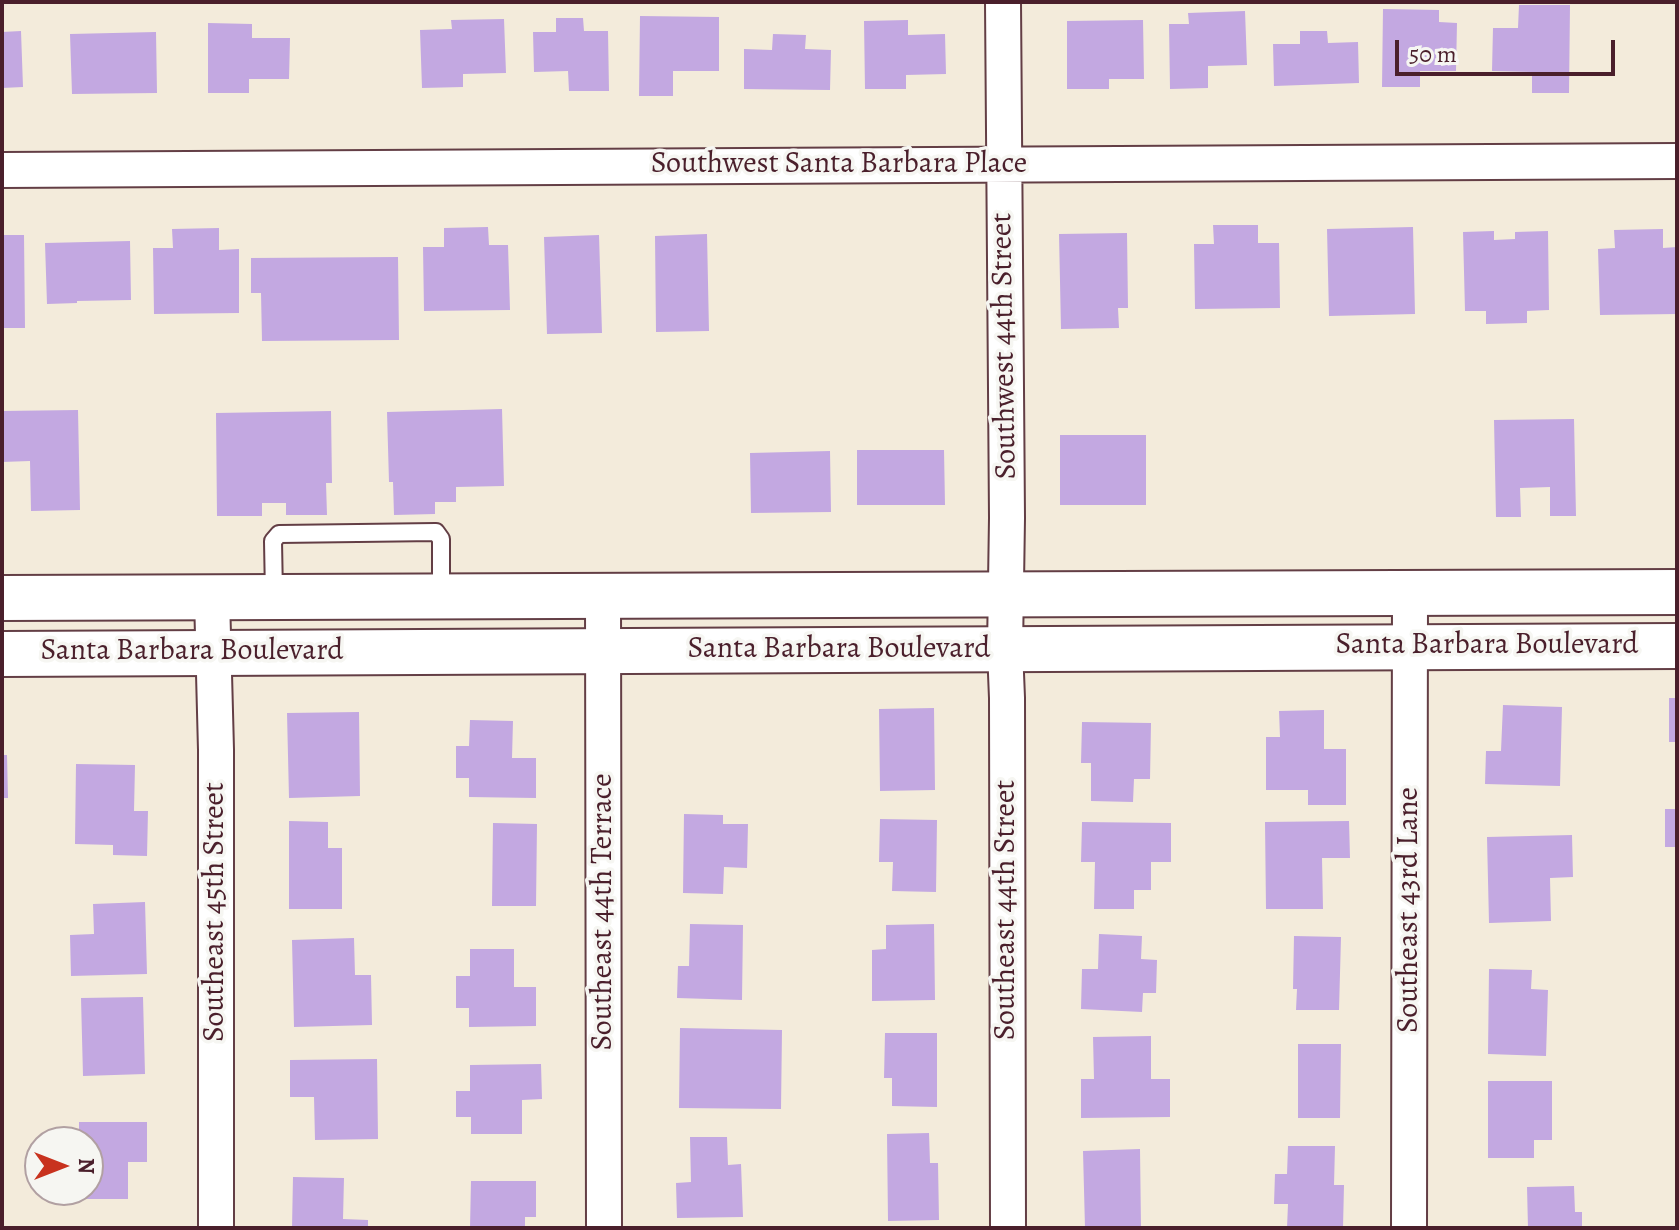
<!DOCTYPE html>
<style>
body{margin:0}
#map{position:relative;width:1679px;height:1230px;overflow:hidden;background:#f3ebdb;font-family:Alegreya,serif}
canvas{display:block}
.frame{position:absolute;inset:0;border:4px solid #4a1f2b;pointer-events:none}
.north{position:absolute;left:24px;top:1126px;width:80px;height:80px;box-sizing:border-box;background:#f6f6f2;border:2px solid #b1a0a2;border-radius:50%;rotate:90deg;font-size:22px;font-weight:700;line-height:32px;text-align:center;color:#4a1f2b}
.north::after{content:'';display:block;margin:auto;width:28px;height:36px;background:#c8321e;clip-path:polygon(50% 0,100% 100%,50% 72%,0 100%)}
.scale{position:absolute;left:1395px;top:40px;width:220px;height:36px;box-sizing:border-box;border:4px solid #4a1f2b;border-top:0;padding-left:10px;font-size:24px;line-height:28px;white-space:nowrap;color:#4a1f2b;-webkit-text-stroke:6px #f6f6f2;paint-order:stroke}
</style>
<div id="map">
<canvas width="1679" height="1230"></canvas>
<div class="frame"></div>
<div class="north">N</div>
<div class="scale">50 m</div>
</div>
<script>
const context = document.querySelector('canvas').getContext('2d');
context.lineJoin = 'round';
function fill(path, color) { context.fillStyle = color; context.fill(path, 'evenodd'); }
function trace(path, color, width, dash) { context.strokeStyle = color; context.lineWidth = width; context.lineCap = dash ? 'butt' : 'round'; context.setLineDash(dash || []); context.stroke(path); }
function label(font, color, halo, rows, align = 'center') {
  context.font = font + ' Alegreya,serif'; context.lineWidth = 7; context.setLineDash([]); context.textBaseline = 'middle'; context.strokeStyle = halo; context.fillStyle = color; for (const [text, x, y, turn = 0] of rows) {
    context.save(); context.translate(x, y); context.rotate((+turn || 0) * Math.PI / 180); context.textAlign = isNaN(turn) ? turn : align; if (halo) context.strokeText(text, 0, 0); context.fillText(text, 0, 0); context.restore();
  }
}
fill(new Path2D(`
 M1519,5H1570L1569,93H1532V72L1492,71L1493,28H1518Z
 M1383,9L1439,10V22L1457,23L1456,71H1420V87H1382Z
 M1245,11L1247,65L1208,66V88L1170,89L1169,24H1189L1188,13Z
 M640,16L719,17V71H673V96H639Z
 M556,18H583L584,31H608L609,91H569L568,71L534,72L533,32H556Z
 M504,19L506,73L463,74V87L422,88L420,30L452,29L451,20Z
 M908,20V35L945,34L946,74L906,75V89H865L864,21Z
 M1143,20L1144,79H1109V89H1067V21Z
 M208,23L252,24V38H290L289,79H249V93H208Z
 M21,31L23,87L2,88V32Z
 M1300,31H1327L1328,43L1358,42L1359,83L1274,86L1273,44H1300Z
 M156,32L157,93L72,94L70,34Z
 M773,34L806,35L805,49L831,50L830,90L744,89V49L772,50Z
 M1213,225H1258V243H1279L1280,308L1195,309L1194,244H1214Z
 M488,227L489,245H508L510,310L424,311L423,247H444V228Z
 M1413,227L1415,314L1329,316L1327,229Z
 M219,228V250L239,249V313L154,314L153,248H173L172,229Z
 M1663,229V248L1677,247V314L1600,315L1598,249L1615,248L1614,230Z
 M1494,231V240L1515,239V232L1548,231L1549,310L1527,311V323L1486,324V311H1465L1463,232Z
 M1127,233L1128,308H1118L1119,328L1061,329L1059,234Z
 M707,234L709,331L656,332L655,236Z
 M2,235H24L25,328H2Z
 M599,235L602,333L547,334L544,237Z
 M130,241L131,300L77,301V303L47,304L45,243Z
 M398,257L399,340L262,341L261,293H251V258Z
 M502,409L504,486L456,487V502H435V514L394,515L393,482H389L387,412Z
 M78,410L80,510L31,511L30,461L2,462V411Z
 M331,411L332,483H326L327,515H286V503H262V516H217L216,413Z
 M1574,419L1576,516H1550V487L1520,488L1521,517H1496L1494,420Z
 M1060,435H1146V505H1060Z
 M857,450H944L945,505H857Z
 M830,451L831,512L751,513L750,453Z
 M1669,698H1677V742H1669Z
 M1503,705L1562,707L1560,786L1485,784L1486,751H1501Z
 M934,708L935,790L880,791L879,709Z
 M1324,710V749H1346V805H1308V790H1266V737H1280L1279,711Z
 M359,712L360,796L289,798L287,713Z
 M470,720L513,721L512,758H536V798L469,797V778H456V746H469Z
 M1082,722L1151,723L1150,779H1134L1133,802L1091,801V763H1081Z
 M2,755H7L8,798H2Z
 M76,764L135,765L134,811H148L147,856L113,855V845L75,844Z
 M1665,809H1677V847H1665Z
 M684,814L723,815V824H748L747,868L724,867L723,894L683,893Z
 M880,819L937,820L936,892L892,891L893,862H879Z
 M289,821L328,822V848H342V909H289Z
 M1349,821L1350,858H1322L1323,909H1266L1265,822Z
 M1082,822L1171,823V862H1151V890H1134V909H1094L1095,862H1081Z
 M493,823L537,824L536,906H492Z
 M1572,835L1573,877L1550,878L1551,921L1489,923L1487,837Z
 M145,902L147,974L71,976L70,935L94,934L93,904Z
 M690,924L743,925L742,1000L677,998L678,966H689Z
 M934,924L935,1000L872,1001V950L886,949V925Z
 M1099,934L1142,936L1141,959L1157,960L1156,993H1143L1142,1012L1081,1009L1082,969H1098Z
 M1294,936L1341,937L1339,1010H1296L1297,989H1293Z
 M354,938L355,975H371L372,1025L294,1027L292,940Z
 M470,949H514V987H536V1026L469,1027V1008H456V976H470Z
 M1489,969L1532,970L1531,989L1548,990L1546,1056L1488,1054Z
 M143,997L145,1074L83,1076L81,998Z
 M680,1028L782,1030L781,1109L679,1108Z
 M885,1033H937V1107L892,1106V1078H884Z
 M1151,1036V1079H1170V1117L1081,1118V1079H1094L1093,1037Z
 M1298,1044H1341L1340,1118H1298Z
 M377,1059L378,1139L315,1140L314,1097H290V1060Z
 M541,1064L542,1099L522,1100V1134H471V1117H456V1091H470V1065Z
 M1488,1081H1552V1140H1534V1158H1488Z
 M79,1122H147V1162H128V1199H80V1190H88V1142H79Z
 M929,1133L930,1163H938L939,1220L888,1221L887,1134Z
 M690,1137H727L728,1165L741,1164L743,1217L677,1218L676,1183L691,1182Z
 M1288,1146H1335L1334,1185H1344L1343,1228H1287L1288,1204H1274L1275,1174H1287Z
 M1140,1149L1141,1228H1085L1083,1151Z
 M293,1177L344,1178L343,1219L368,1220V1228H292Z
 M471,1181H536V1217H525V1228H470Z
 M1574,1186L1575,1212H1582V1228H1528L1527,1187Z`), '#c3a8e1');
const service = new Path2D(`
 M274,595L273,541L279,534L436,532L441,539V594`);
const minor = new Path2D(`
 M1003,2L1007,518L1005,649L1007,698L1008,1228
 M2,170L1677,161
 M603,595L604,1228
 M212,597L216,750V1228
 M1409,1228L1410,592`);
const secondary = new Path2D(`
 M2,598L1677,592
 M2,654L1677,646`);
trace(service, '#633e45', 20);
trace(minor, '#633e45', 38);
trace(secondary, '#633e45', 48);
trace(service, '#fff', 16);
trace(minor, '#fff', 34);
trace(secondary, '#fff', 44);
label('30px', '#4a1f2b', '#f6f6f2', [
 ["Southwest Santa Barbara Place",839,165],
 ["Southwest 44th Street",1005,346,-91],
 ["Santa Barbara Boulevard",1487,646],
 ["Santa Barbara Boulevard",839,650],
 ["Santa Barbara Boulevard",192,652],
 ["Southeast 44th Street",1007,910,-90],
 ["Southeast 43rd Lane",1410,910,-90],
 ["Southeast 45th Street",216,912,-90],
 ["Southeast 44th Terrace",604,912,-90]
]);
</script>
